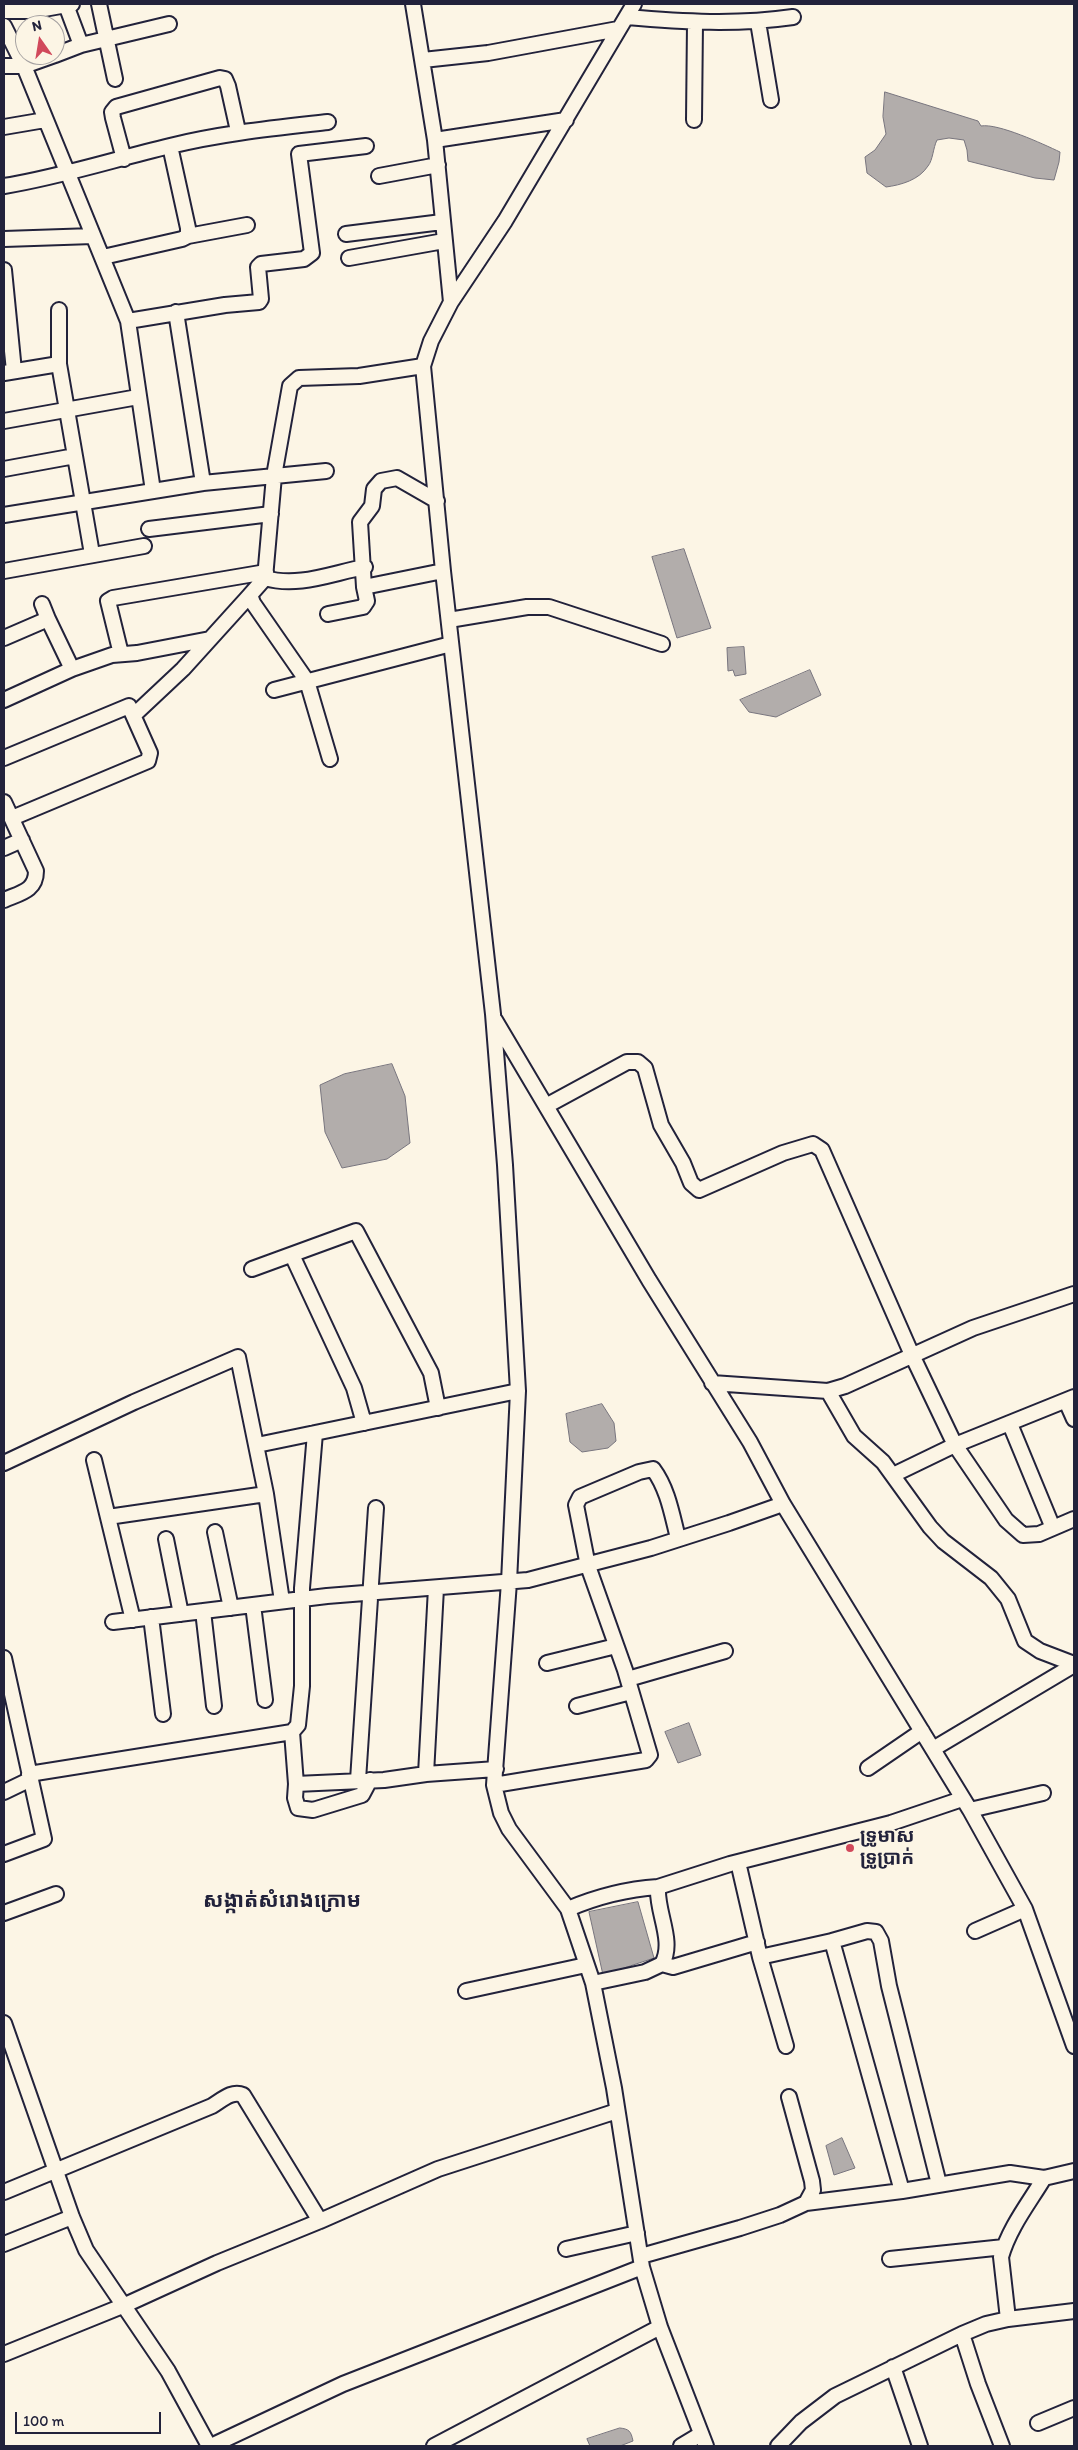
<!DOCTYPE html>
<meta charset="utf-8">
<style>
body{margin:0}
#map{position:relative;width:1078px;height:2450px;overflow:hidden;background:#fcf5e5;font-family:Itim,sans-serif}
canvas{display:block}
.frame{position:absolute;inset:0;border:5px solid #22223b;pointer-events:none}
.north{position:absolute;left:15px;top:15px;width:50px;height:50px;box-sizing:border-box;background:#fcf5e5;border:1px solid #a5a1a1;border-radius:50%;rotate:347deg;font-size:14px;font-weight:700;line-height:20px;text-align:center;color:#22223b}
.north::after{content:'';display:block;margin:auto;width:18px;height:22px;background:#d1495b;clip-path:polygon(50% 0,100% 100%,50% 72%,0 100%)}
.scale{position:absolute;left:15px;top:2412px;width:146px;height:22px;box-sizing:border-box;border:2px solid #22223b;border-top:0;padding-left:6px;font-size:15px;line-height:18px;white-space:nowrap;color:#22223b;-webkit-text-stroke:4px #fcf5e5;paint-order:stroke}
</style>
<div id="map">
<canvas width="1078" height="2450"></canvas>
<div class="frame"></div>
<div class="north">N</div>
<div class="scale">100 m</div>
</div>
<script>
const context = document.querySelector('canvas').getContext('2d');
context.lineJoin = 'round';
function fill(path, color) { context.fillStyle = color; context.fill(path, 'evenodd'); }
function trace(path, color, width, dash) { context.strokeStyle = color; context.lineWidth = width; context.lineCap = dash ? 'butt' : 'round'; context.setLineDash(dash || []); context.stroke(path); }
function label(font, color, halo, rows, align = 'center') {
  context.font = font + ' Itim,"Noto Sans Khmer",sans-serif'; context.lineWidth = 4; context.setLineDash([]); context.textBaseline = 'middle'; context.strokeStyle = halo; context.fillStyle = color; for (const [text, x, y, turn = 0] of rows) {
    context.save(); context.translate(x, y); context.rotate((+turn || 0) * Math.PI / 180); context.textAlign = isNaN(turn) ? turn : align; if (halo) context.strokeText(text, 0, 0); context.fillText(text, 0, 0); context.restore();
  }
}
const water = new Path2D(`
 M885,92L978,121L981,126C998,123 1043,144 1060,152L1059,162L1054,180L1035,178L968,161L967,150L964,140L949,138L937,140C933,148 933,160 928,166C919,180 901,185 886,187L867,173L865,157L875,150L886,134L883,117Z
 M684,549L711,628L677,638L652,557Z
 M744,647L746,674L735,676L733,670L728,671L727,648Z
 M810,670L821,695L776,717L749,712L740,700Z
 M392,1064L405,1096L410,1143L387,1159L342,1168L325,1132L320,1085L344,1074Z
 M602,1404L614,1423L616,1441L608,1448L582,1452L570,1442L566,1414Z
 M689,1723L701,1755L678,1763L665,1732Z
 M638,1902L654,1958L603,1975L589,1912Z
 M842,2138L855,2168L834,2175L826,2146Z
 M620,2428C629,2429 631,2431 633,2441L620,2446H590L587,2439Z`);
fill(water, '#b2adab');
trace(water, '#78757e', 1);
const minor = new Path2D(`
 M99,4L115,79
 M413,4L435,140L451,302
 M634,4L505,221L451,302L431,341L423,366L443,571L493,1014L505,1165L518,1391L509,1582L494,1785L501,1813L509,1829L568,1909L593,1983L614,2088L642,2267L660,2327L706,2446
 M66,5L81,45
 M4,11H33L72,4
 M33,11L39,25
 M627,17C683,22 737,25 793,17
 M758,22L771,100
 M4,26L24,66L128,321L153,491
 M55,55L81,45L169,24
 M423,60L488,53L618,29
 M4,66H24L55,55
 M694,120L695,23
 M4,127L45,120
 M435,140L566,120
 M170,146L188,228V236
 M124,159L113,118L112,112L116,107L220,78L225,79L228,86L238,131
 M379,176L438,165
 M4,186C60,177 115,159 170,146C223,133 275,128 328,122
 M346,234L442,222
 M4,239L93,236
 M103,257L182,239L188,236L247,225
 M349,258L444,241
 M4,270L14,371
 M59,310V364L92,554
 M176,312L203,483
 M128,321L225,305L259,302L261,299L258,267L261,264L304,259L312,253L299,154L366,146
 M4,373L59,364
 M4,421L138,397
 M4,469L75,456
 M437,501L397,478L381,481L374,489L372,506L360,522L364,587L443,571
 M4,515L203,483L326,471
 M149,529L271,514
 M4,571L144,546
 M265,578C298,588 332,573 365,567
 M42,604L48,619
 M328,614L363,607L367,601L364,587
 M449,620L527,607H549L662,644
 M4,638L48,619L72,669
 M121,654L108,601L113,598L266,572
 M274,690L451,644
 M4,700L72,669L112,655L137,653L210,639
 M134,715L183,669L250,595
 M4,758L129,706L150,753L148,761L12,818
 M330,759L307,681L253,603L250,595L265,578L274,476L290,386L299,378L359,376L423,366
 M4,802L36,871C36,891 20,893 4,900
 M4,848L22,840
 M495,1020L649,1280L750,1442L783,1504L970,1810L1025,1909L1074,2046
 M546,1106L627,1062H638L645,1068L661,1125L683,1163L691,1183L699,1190L783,1153L813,1144L822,1150L912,1355L955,1445L1006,1520L1023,1535L1039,1534L1074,1519
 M292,1255L354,1388L364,1423
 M252,1269L356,1231L431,1373L438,1408
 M712,1383L828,1391L845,1386L973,1328L1074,1294
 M828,1391L854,1436L883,1462L930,1527L943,1541L991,1578L1008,1599L1025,1641L1040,1651L1074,1664
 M1066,1401L1074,1419
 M1010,1424L1053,1528
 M257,1445L518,1391
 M94,1460L133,1620
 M4,1463L134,1402L238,1357L266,1494L282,1601
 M893,1475L955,1445L1074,1397
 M108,1517L266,1494
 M215,1532L231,1608
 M166,1539L181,1614
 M253,1605L265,1700
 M203,1611L214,1706
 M151,1617L163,1714
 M113,1622L327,1596L528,1580L651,1548L729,1523L783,1504
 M4,1658L44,1839L4,1854
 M547,1663L616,1646
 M628,1679L725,1651
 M577,1706L631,1692
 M292,1732L296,1784L384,1780L426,1774L496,1769
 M933,1749L1074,1665
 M868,1768L922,1731
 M29,1774L292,1732L298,1725L302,1686V1588L315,1433
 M426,1774L436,1588
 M358,1780L376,1508
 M296,1784L295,1798L298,1808L313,1810L362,1795L370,1780
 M494,1785L646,1760L650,1755L625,1670L588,1566L576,1505L580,1497L639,1472L653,1469C668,1489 672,1515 678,1538
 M4,1792L31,1779
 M970,1810L1043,1793
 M738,1862L760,1957L832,1941L902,2191
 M568,1909C596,1897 628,1889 658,1887
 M4,1913L56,1894
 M975,1931L1025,1909
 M832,1941L867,1931L876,1932L881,1941L889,1986L939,2184
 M760,1957L786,2046
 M662,1964L673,1967L757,1942
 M593,1983L645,1972L662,1964C675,1941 656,1912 658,1887L730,1864L891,1823L962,1799
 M466,1991L586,1965
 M4,2023L72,2217L86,2250L168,2371L209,2446
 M4,2192L212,2106C222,2100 232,2090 243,2095L320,2221
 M806,2203L902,2191L1010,2173L1044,2178L1074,2171
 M4,2244L72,2217
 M566,2249L637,2233
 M641,2256L740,2228L780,2215L806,2203L813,2190L812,2181L789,2097
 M890,2259L1004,2247
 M1008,2319L1001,2257C1009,2228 1029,2203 1044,2178
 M962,2334L978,2384L1002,2446
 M4,2354L125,2305L217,2263L320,2221L438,2169L617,2111
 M893,2367L920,2446
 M1038,2423L1074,2408
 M211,2446L343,2384L642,2267
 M434,2446L660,2327
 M681,2446L701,2434
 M778,2446L801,2422L835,2396L962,2334L986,2324L1008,2319L1074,2311`);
trace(minor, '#22223b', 18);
trace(minor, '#fcf5e5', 14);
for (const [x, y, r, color] of [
 [850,1848,5,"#d1495b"]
]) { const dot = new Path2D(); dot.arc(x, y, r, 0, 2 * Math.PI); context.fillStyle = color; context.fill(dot); trace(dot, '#fcf5e5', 2); }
label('bold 19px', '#22223b', '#fcf5e5', [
 ["ទ្រូមាស",860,1837],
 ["ទ្រូប្រាក់",860,1859]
], 'left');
label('bold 21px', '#22223b', '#fcf5e5', [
 ["សង្កាត់សំរោងក្រោម",282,1902]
]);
</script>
